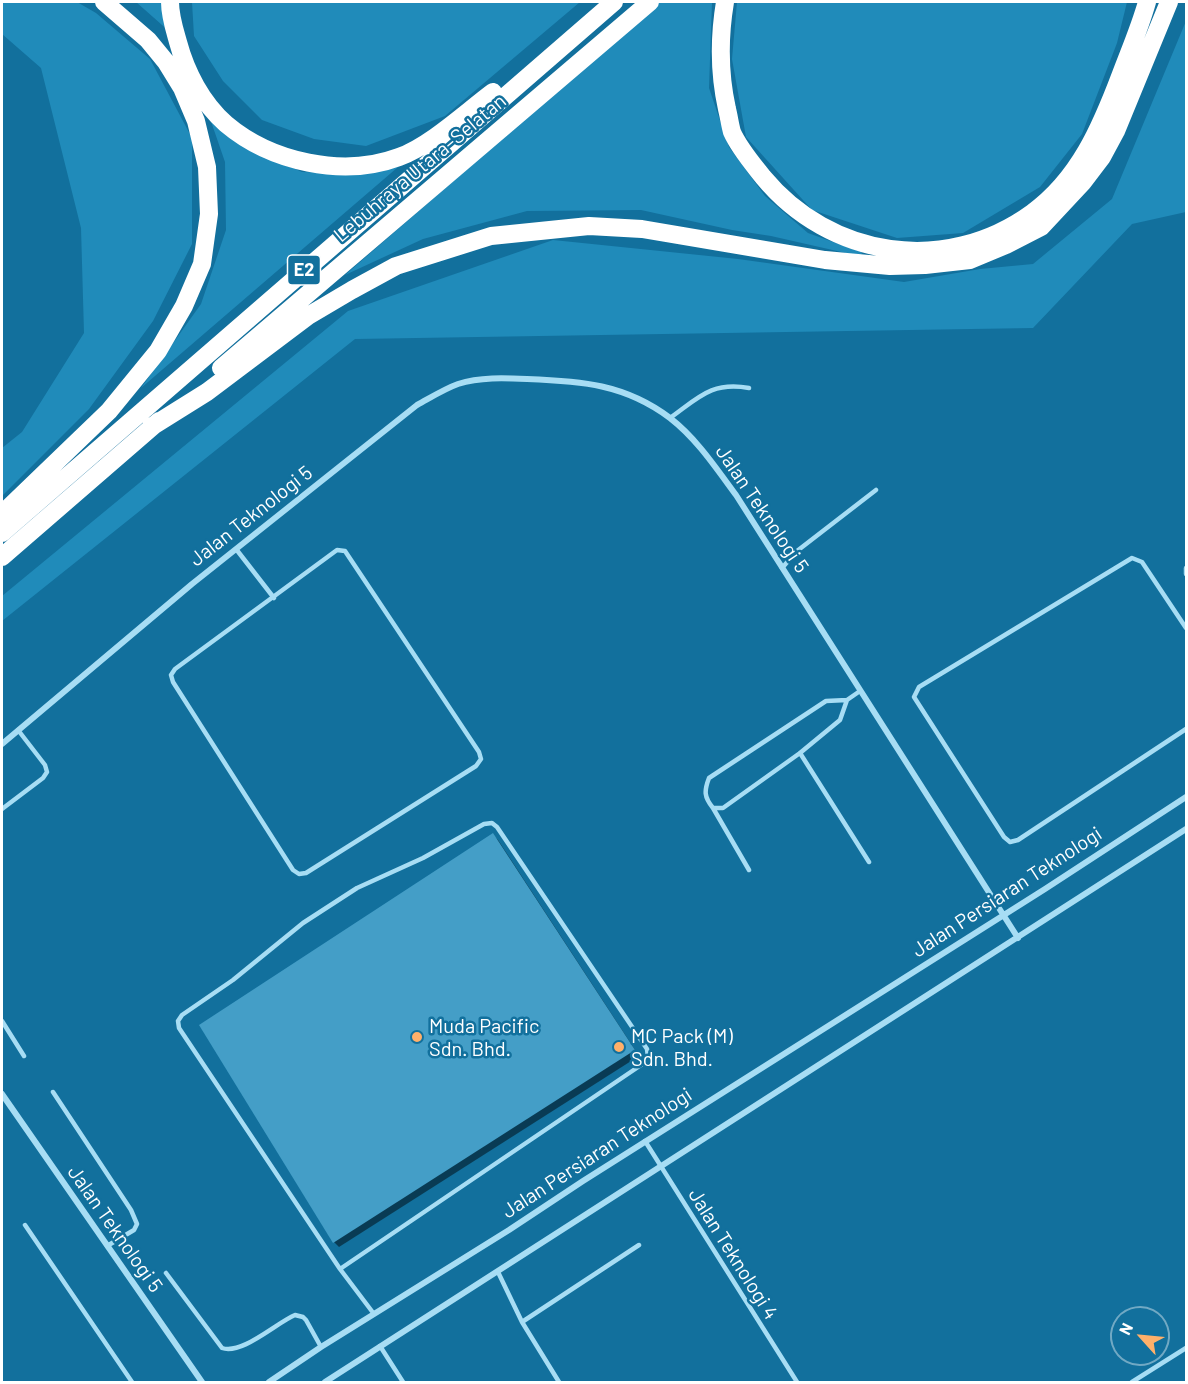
<!DOCTYPE html>
<meta charset="utf-8">
<style>
body{margin:0}
#map{position:relative;width:1188px;height:1384px;overflow:hidden;background:#12709d;font-family:Barlow,sans-serif}
canvas{display:block}
.frame{position:absolute;inset:0;border:3px solid #fff;pointer-events:none}
.north{position:absolute;left:1110px;top:1306px;width:60px;height:60px;box-sizing:border-box;background:#12709d;border:2px solid #71a9c4;border-radius:50%;rotate:297deg;font-size:16px;font-weight:700;line-height:24px;text-align:center;color:#fff}
.north::after{content:'';display:block;margin:auto;width:21px;height:27px;background:#ffb06a;clip-path:polygon(50% 0,100% 100%,50% 72%,0 100%)}
</style>
<div id="map">
<canvas width="1188" height="1384"></canvas>
<div class="frame"></div>
<div class="north">N</div>
</div>
<script>
const context = document.querySelector('canvas').getContext('2d');
context.lineJoin = 'round';
function fill(path, color) { context.fillStyle = color; context.fill(path, 'evenodd'); }
function trace(path, color, width, dash) { context.strokeStyle = color; context.lineWidth = width; context.lineCap = dash ? 'butt' : 'round'; context.setLineDash(dash || []); context.stroke(path); }
function label(font, color, halo, rows, align = 'center') {
  context.font = font + ' Barlow,sans-serif'; context.lineWidth = 5; context.setLineDash([]); context.textBaseline = 'middle'; context.strokeStyle = halo; context.fillStyle = color; for (const [text, x, y, turn = 0] of rows) {
    context.save(); context.translate(x, y); context.rotate((+turn || 0) * Math.PI / 180); context.textAlign = isNaN(turn) ? turn : align; if (halo) context.strokeText(text, 0, 0); context.fillText(text, 0, 0); context.restore();
  }
}
fill(new Path2D(`
 M2,2H77L96,13L150,59L192,138V244L153,321L89,409L2,496V448L22,432L84,333L81,228L41,68L2,34Z
 M136,2H167L170,32Z
 M192,2H580L445,116L366,146L314,139L262,120L223,81L194,36Z
 M660,2H712L709,88L729,147L765,196L808,233L861,252L862,254L859,256L771,236L732,230L641,210L527,211L423,239L345,275Z
 M737,2H1127L1117,43L1082,134L1040,187L963,233L897,238L812,210L746,137L732,59Z
 M1186,21V212L1132,224L1033,328L355,339L2,621V596L348,311L553,240L738,259L904,282L980,269L1033,264L1112,199Z
 M205,104L260,153L302,172L346,173L405,161L141,388L201,304L226,230L225,162Z`), '#208bba');
fill(new Path2D(`
 M493,835L498,840L639,1056L339,1247L334,1242Z`), '#0007');
fill(new Path2D(`
 M493,833L635,1050L333,1243L199,1025Z`), '#449ec7');
trace(new Path2D(`
 M670,418C698,398 712,381 749,388
 M236,549L274,598
 M337,550L345,551L479,752L481,759L476,766L306,873L299,874L293,870L173,682L171,675L175,669Z
 M782,568L797,551L876,490
 M1186,568V574
 M1186,628L1142,562L1132,558L919,687L914,697L1004,837L1010,842L1018,840L1186,729
 M847,700L840,720L800,753L723,808H713C704,797 704,791 709,778L826,701L847,700L860,691
 M800,753L869,862
 M713,808L749,870
 M2,809L43,778L47,772L45,765L18,730
 M2,1021L24,1056
 M53,1092L131,1210L137,1224L134,1230L107,1246
 M645,1141L797,1382
 M25,1225L132,1382
 M340,1269L644,1063L648,1057L647,1049L497,827L492,823L484,824L423,858L357,888L303,923L233,980L182,1015L178,1021L179,1028L340,1269L374,1314
 M498,1272L522,1322L559,1382
 M166,1273L222,1348C242,1355 276,1323 295,1315L303,1317L306,1320L321,1347
 M522,1322L639,1245
 M380,1346L403,1382
 M1132,1382L1186,1348`), '#a7ddf4', 4.5);
trace(new Path2D(`
 M2,744L192,584L417,405C430,398 444,389 458,384C480,377 504,378 527,379C581,381 625,384 670,418C697,439 716,468 736,495L1018,938
 M2,1094L202,1382
 M269,1382L321,1347L509,1230L583,1181L1045,889L1186,797
 M325,1382L1186,829`), '#a7ddf4', 6);
trace(new Path2D(`
 M170,2C170,16 174,28 178,42C186,72 202,103 226,124C271,162 343,178 399,157C430,146 466,112 493,92
 M725,2C719,38 719,73 727,109C729,117 730,125 732,132C739,148 752,163 763,177C830,258 945,276 1032,213C1079,179 1101,127 1121,74C1130,50 1140,27 1147,2
 M221,368L650,2
 M151,427L207,392L308,316L352,290L396,266L491,236L589,226L642,229L825,260L890,266L925,265L970,260L1006,245L1041,227L1083,182L1102,157L1116,131L1169,2
 M2,514L109,411L158,351L184,306L202,264L209,214L207,167L196,121L182,88L166,62L148,40L104,2
 M2,533L614,2
 M2,557L159,421`), '#fff', 18);
for (const [x, y, r, color] of [
 [417,1037,6,"#ffb06a"],
 [619,1047,6,"#ffb06a"]
]) { const dot = new Path2D(); dot.arc(x, y, r, 0, 2 * Math.PI); context.fillStyle = color; context.fill(dot); trace(dot, '#12709d', 2); }
for (const [x, y, w] of [
 [304,270,33]
]) { const box = new Path2D(); box.roundRect(x - w / 2, y - 15, w, 30, 4.5); context.fillStyle = '#12709d'; context.fill(box); trace(box, '#fff', 1.5); }
label('bold 18px', '#fff', null, [
 ["E2",304,270]
]);
label('20px', '#fff', '#12709d', [
 ["Lebuhraya Utara–Selatan",420,168,-40],
 ["Jalan Teknologi 5",762,509,56],
 ["Jalan Teknologi 5",251,516,-38],
 ["Jalan Persiaran Teknologi",1007,892,-33],
 ["Jalan Persiaran Teknologi",597,1153,-33],
 ["Jalan Teknologi 5",115,1229,55],
 ["Jalan Teknologi 4",733,1254,58]
]);
label('20px', '#fff', '#12709d', [
 ["Muda Pacific",429,1026],
 ["Sdn. Bhd.",429,1049],
 ["MC Pack (M)",631,1036],
 ["Sdn. Bhd.",631,1059]
], 'left');
</script>
